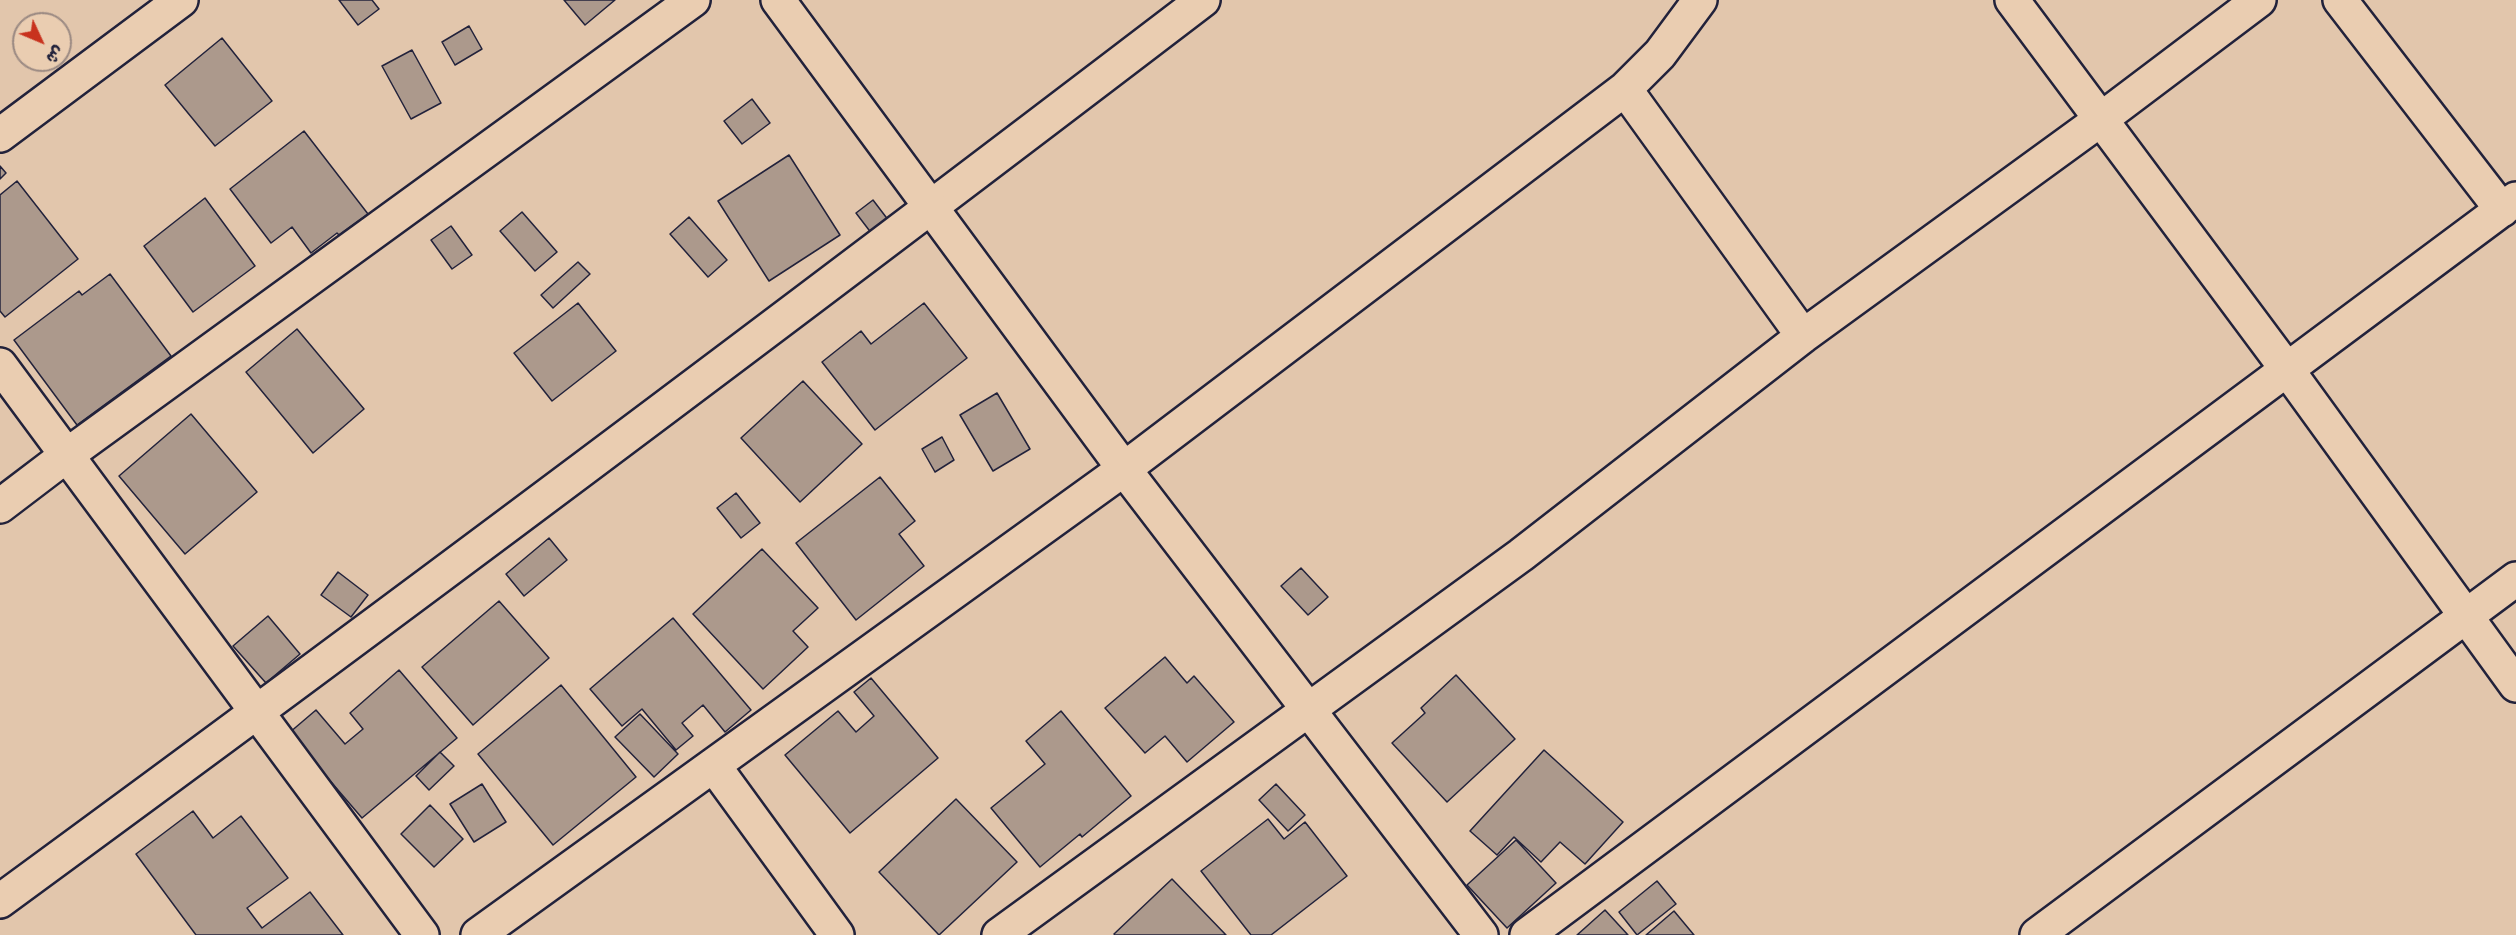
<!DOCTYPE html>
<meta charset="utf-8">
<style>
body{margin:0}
#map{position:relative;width:2516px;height:935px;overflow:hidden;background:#e2c6ac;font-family:Dekko,"Playpen Sans Arabic",sans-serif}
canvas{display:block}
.north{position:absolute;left:12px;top:12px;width:60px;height:60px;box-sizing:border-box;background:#eacdb1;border:2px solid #9a8982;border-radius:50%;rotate:134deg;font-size:16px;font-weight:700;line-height:24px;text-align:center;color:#22223b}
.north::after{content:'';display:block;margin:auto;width:21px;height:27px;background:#c8321e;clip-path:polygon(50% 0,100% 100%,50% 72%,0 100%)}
</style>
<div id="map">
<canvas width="2516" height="935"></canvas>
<div class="north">ش</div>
</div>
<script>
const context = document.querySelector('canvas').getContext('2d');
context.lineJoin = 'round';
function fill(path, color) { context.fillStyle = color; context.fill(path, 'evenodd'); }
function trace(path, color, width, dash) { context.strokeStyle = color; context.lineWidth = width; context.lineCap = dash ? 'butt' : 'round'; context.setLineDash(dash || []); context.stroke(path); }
const building = new Path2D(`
 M339,0H372L379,9L358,25Z
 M564,0H615L585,25Z
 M469,26L482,49L455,65L442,42Z
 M222,38L272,101L215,146L165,85Z
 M412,50L441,103L411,119L382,66Z
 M752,99L770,123L742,144L724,121Z
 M304,131L368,214L339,235L337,233L311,253L292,227L271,243L230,189Z
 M789,155L840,235L769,281L718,201Z
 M0,166L6,173L0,179Z
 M17,181L78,259L5,317L0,311V195Z
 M205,198L255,266L193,312L144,246Z
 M873,200L889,221L872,234L856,213Z
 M522,212L557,252L535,271L500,231Z
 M689,217L727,260L708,277L670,234Z
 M451,226L472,255L452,269L431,240Z
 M578,262L590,274L553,308L541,295Z
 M110,274L171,356L77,425L14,340L79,291L82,295Z
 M578,303L616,351L552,401L514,353Z
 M924,303L967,358L875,430L822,362L861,331L871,344Z
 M297,329L364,409L313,453L246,372Z
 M803,381L862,444L800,502L741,438Z
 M997,393L1030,449L993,471L960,415Z
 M191,414L257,492L185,554L119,476Z
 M942,437L954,460L935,472L922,449Z
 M880,477L915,521L899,534L924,566L856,620L796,543Z
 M736,493L760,523L741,538L717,508Z
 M549,538L567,560L524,596L506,574Z
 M762,549L818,608L793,631L808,647L763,689L693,614Z
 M1301,568L1328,597L1308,615L1281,586Z
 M338,572L368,595L351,617L321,595Z
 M499,601L549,658L473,725L422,667Z
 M268,616L300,654L266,683L233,646Z
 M673,618L751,710L725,732L703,705L682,723L693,736L676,750L642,709L622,726L590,689Z
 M1165,657L1187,683L1194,676L1234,722L1187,762L1165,736L1145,753L1105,708Z
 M399,670L457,738L362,818L289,733L316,710L345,744L363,729L350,713Z
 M1456,675L1515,739L1447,802L1392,743L1425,713L1421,708Z
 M871,678L938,758L850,833L785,755L838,711L856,732L874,716L854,692Z
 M561,685L636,777L553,845L478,754Z
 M1061,711L1131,796L1082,837L1080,834L1040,867L991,808L1045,764L1026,741Z
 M640,714L678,754L654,777L615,737Z
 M1544,750L1623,822L1585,864L1560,842L1541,862L1514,837L1497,855L1470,831Z
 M440,752L454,766L429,790L416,776Z
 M482,784L506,822L474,842L450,804Z
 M1276,784L1305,815L1288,831L1259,800Z
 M956,799L1017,862L939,935L879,872Z
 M430,805L463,839L434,867L401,834Z
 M193,811L213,838L241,816L288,878L247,908L262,928L310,892L343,935H196L136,854Z
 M1268,819L1284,839L1305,822L1347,876L1271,935H1251L1201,871Z
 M1516,840L1556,883L1507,928L1467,885Z
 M1172,879L1226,935H1115L1114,934Z
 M1657,881L1676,904L1637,935L1619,912Z
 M1605,910L1628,935H1577Z
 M1674,911L1694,935H1646Z`);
fill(building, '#ac998c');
trace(building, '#22223b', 1.5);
const minor = new Path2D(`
 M2012,0L2286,368L2516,685
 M2340,0L2502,210
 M1625,89L1803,336
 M0,135L181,0
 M0,365L422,935
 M0,506L67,455L693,0
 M714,766L837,935
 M0,901C404,605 805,304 1203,0
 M478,935L1124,469L1625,89L1660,54L1700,0
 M999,935L1521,555L1803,336L2100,120L2259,0
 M1527,935L2516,199
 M2037,935L2516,579`);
const tertiary = new Path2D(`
 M778,0L1124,469L1481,935`);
trace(minor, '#22223b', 38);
trace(tertiary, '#22223b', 38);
trace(minor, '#eacdb1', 33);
trace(tertiary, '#eacdb1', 33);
</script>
